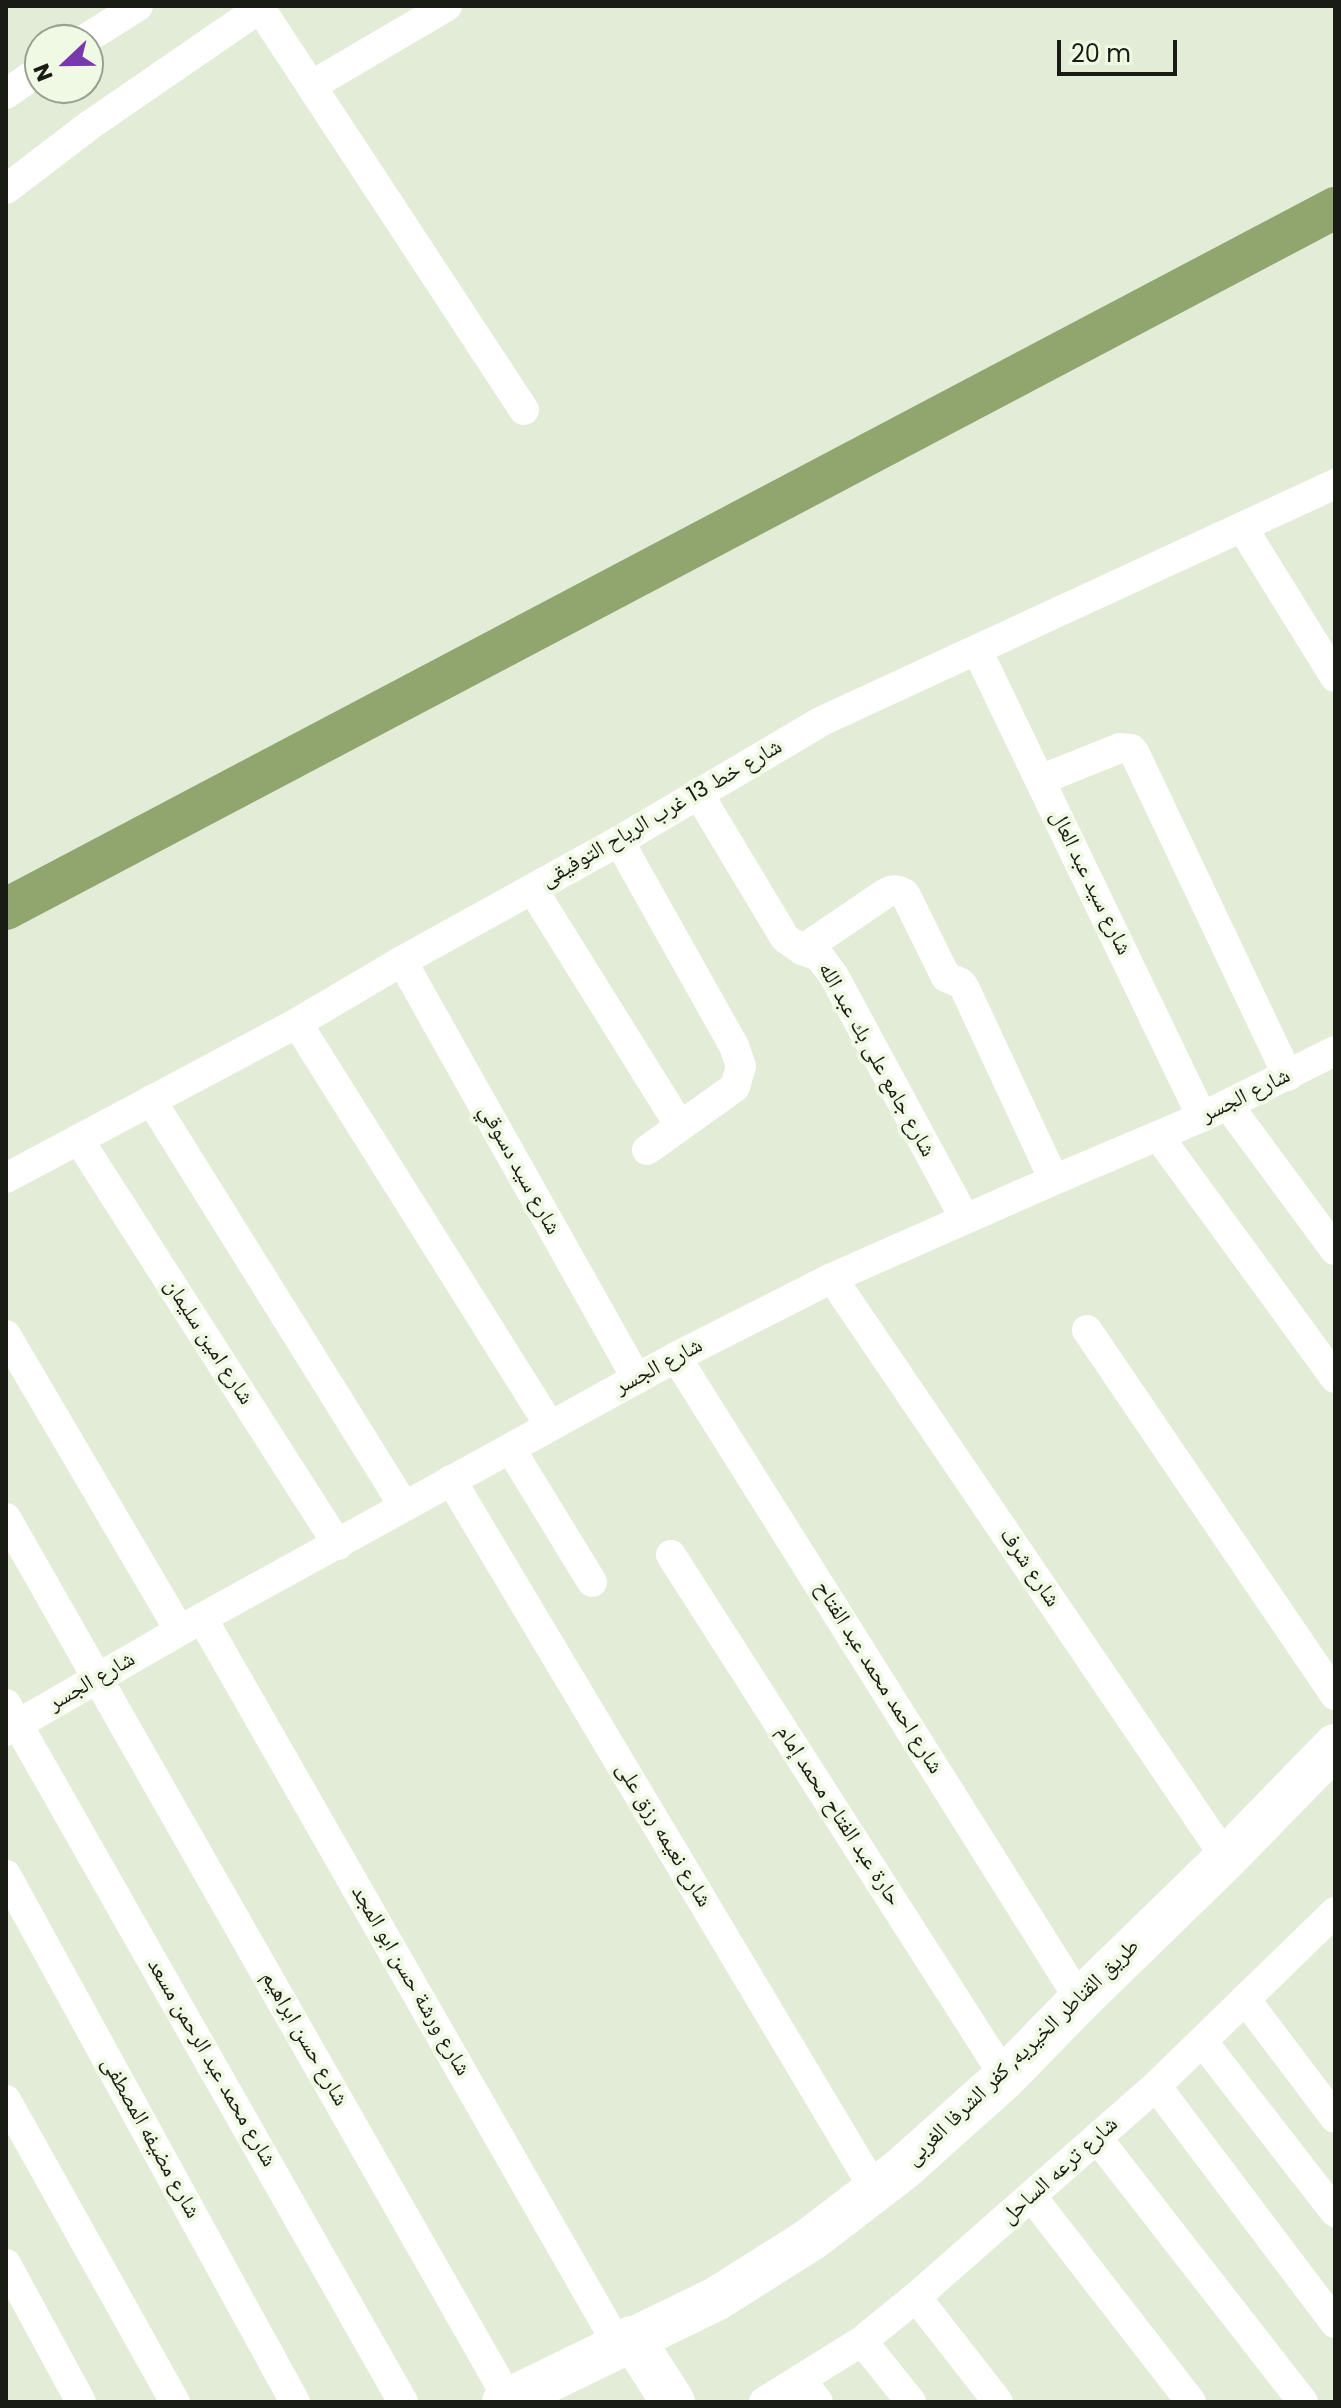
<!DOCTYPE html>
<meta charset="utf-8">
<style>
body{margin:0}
#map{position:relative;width:1341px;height:2408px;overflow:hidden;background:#e3ecd7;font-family:Poppins,sans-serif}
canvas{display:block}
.frame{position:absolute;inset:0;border:8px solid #191c14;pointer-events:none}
.north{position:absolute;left:24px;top:24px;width:80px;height:80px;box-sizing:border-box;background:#f0f9e4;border:2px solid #9aa191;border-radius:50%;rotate:248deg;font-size:22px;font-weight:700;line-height:32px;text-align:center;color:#191c14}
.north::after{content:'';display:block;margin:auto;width:28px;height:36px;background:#7839ad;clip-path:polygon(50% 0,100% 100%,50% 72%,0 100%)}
.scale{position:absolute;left:1057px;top:40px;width:120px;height:36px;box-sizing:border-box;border:4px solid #191c14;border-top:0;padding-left:10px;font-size:24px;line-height:28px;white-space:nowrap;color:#191c14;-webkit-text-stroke:6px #f0f9e4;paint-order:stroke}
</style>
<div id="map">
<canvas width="1341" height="2408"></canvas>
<div class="frame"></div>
<div class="north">N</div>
<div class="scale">20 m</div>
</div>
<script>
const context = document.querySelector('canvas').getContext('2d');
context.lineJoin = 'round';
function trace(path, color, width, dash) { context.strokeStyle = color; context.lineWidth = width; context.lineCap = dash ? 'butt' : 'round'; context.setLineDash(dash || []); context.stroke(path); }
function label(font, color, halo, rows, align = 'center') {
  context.font = font + ' Poppins,"Noto Naskh Arabic",sans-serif'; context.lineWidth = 8; context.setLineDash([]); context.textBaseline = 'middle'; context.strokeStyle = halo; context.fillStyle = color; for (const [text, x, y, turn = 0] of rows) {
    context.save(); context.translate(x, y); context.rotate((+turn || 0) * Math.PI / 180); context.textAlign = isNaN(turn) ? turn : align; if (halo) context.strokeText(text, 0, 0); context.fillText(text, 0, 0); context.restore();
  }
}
trace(new Path2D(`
 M6,909L1335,208`), '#91a66f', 42);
trace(new Path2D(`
 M260,8L524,410
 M84,40L138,6
 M311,86L447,6
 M6,94L40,70
 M6,189L90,125L263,6
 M1242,527L1335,677
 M977,650L1202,1117
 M1040,780L1120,748L1131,749L1134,752L1288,1076
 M698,793L785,938L802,950L819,956L834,976L965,1219
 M619,841L734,1046L741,1066L735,1087L647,1150
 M533,890L680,1126
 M802,950L886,893C893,889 898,889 905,894L946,977L961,983L965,989L1054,1180
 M402,961L637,1379
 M297,1023L550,1426
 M151,1100L404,1506
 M1228,1105L1335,1250
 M1159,1137L1335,1378
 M79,1140L338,1545
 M6,1178L297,1023L402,961L619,841L822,721L1335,484
 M832,1278L1226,1858
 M1087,1330L1335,1695
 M6,1335L180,1631
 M676,1357L1080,2000
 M510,1448L592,1582
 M451,1480L875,2190
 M6,1518L509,2400
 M671,1555L1005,2077
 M202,1618L618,2345
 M6,1704L403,2402
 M6,1731L202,1618L676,1357L832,1278L1054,1180L1202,1117L1335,1051
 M6,1875L295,2402
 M1245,1999L1335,2118
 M1202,2041L1335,2212
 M1156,2086L1335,2323
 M6,2100L175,2402
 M1097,2138L1303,2402
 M1032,2197L1191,2402
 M6,2264L81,2402
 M916,2297L998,2402
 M862,2341L911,2402
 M800,2379L818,2402
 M764,2402L862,2341L916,2297L1156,2086L1335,1912`), '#fff', 30);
trace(new Path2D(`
 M632,2338L673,2402
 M504,2402L716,2299L811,2239L901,2170L1005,2077L1080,2000L1226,1858L1335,1746`), '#fff', 44);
label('22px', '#191c14', '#f0f9e4', [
 ["شارع خط 13 غرب الرياح التوفيقى",662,814,-30],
 ["شارع سيد عبد العال",1090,883,64],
 ["شارع جامع على بك عبد الله",876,1060,61],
 ["شارع الجسر",1246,1096,-26],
 ["شارع سيد دسوقي",519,1170,61],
 ["شارع امين سليمان",208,1342,57],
 ["شارع الجسر",659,1367,-28],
 ["شارع شرف",1029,1568,56],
 ["شارع احمد محمد عبد الفتاح",878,1678,58],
 ["شارع الجسر",92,1682,-30],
 ["حارة عبد الفتاح محمد إمام",838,1816,57],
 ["شارع نعيمه رزق على",663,1835,59],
 ["شارع ورشة حسن ابو المجد",410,1981,60],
 ["شارع حسن ابراهيم",304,2039,60],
 ["طريق القناطر الخيريه, كفر الشرفا الغربى",1023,2053,-44],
 ["شارع محمد عبد الرحمن مسعد",211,2063,60],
 ["شارع مضيفه المصطفى",150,2138,61],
 ["شارع ترعه الساحل",1060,2171,-42]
]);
</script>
